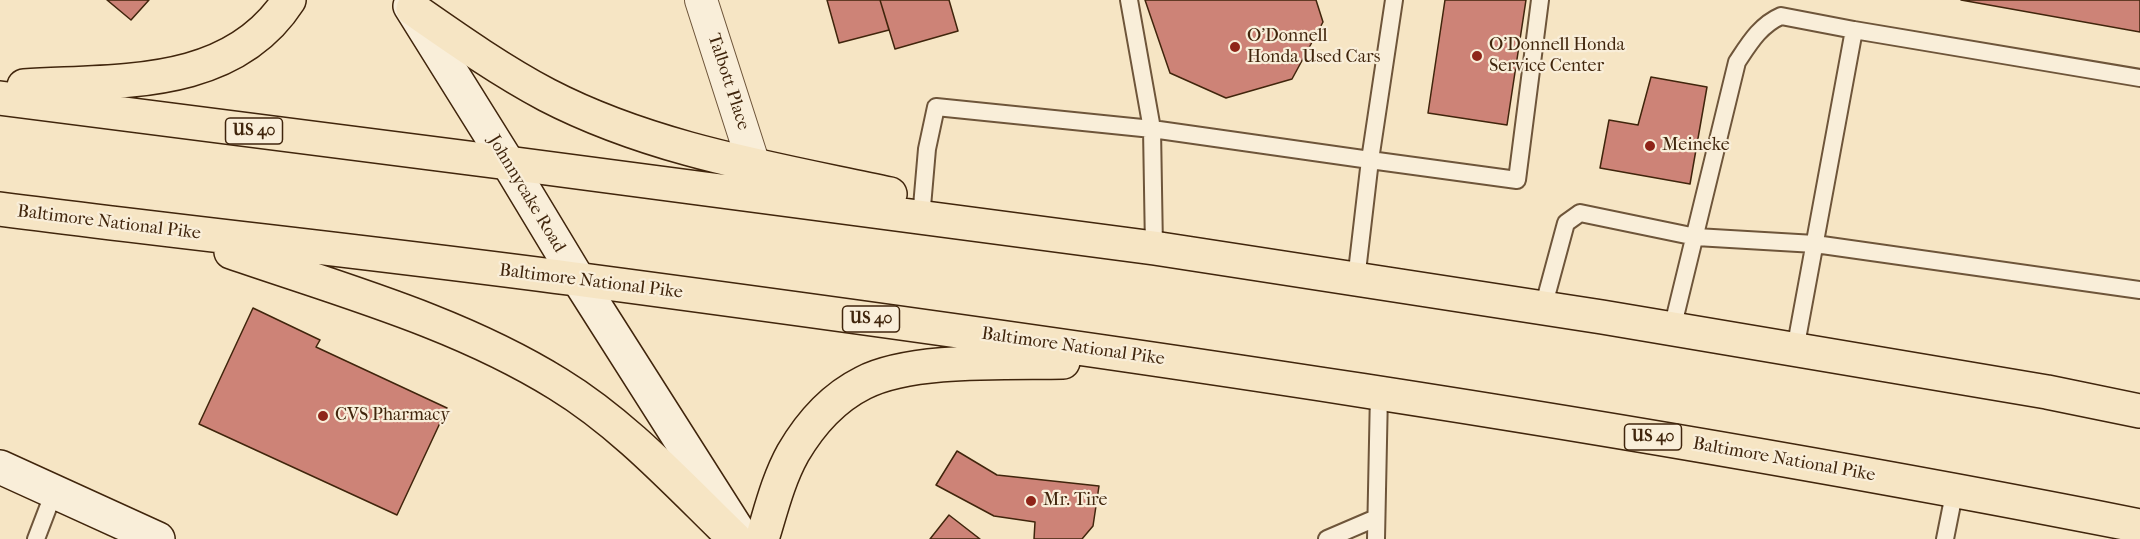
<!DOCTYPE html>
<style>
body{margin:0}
canvas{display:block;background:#f6e5c4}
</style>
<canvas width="2140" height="539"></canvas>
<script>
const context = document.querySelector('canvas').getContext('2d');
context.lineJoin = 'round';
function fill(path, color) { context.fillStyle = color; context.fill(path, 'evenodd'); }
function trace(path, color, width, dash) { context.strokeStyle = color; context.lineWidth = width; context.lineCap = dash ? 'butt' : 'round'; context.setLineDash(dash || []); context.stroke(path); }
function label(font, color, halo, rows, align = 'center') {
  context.font = font + ' "IM FELL French Canon",serif'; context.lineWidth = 4.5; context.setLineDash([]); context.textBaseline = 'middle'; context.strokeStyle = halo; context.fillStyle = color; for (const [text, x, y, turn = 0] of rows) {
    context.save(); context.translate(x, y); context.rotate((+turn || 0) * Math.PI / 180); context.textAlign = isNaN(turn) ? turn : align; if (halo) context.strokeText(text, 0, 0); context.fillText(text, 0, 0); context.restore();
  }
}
const building = new Path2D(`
 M107,0H149L131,20Z
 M827,0H880L889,30L839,43Z
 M880,0H949L958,31L895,49Z
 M1145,0H1316L1323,22L1292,79L1226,98L1170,73Z
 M1445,0H1526L1507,125L1428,113Z
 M1961,0H2140V32Z
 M1651,77L1707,87L1690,184L1600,168L1609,120L1638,125Z
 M253,308L320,340L316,347L447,408L397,515L199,424Z
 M957,451L997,475L1099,486L1093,526L1082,539H1034L1035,522L994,516L936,485Z
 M949,515L980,539H930Z`);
fill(building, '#cd8377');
trace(building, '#40250c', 1.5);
const lane = new Path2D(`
 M1394,0L1370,160L1517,180L1540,0
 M921,218L927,149L936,107L1152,129L1129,0
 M1154,248L1152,129L1370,160L1356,280
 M1543,308L1566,223L1580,213L1696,237L1815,244L2140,290
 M1672,329L1737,62C1749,44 1760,25 1781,16L1854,30
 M1795,350L1854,30L2140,78
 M36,539L54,492
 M1327,539L1376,518
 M1376,539L1379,393
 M1945,539L1955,489`);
const street = new Path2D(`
 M701,0L754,165`);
const secondary = new Path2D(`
 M410,6L508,163L578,279L742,537
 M0,467L158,539`);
const primary = new Path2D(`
 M413,9C456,39 500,70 547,95C653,150 774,169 890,194
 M24,86C117,80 231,90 289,0
 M0,98L508,163L1154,248L1602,317L2047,392L2140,411
 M0,209C194,234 389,254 583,280C1104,349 1624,424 2140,526
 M231,252C341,290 458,322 558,384C625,425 679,485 735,539
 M762,539C771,510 778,480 793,453C810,424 833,398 863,383C911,358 1008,363 1063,362`);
trace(lane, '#6e553a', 20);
trace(street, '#6e553a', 34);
trace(secondary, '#40250c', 36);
trace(primary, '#40250c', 36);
trace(lane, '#f9eed9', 16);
trace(street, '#f9eed9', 32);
trace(secondary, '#f9eed9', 33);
trace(primary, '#f6e5c4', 33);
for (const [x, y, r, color] of [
 [1235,47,6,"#8f2418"],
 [1477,56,6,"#8f2418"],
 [1650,146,6,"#8f2418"],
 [323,416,6,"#8f2418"],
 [1031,501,6,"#8f2418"]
]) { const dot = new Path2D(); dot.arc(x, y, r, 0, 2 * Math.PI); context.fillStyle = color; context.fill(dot); trace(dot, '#f9eed9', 2); }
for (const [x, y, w] of [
 [254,131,57],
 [871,319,57],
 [1653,437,57]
]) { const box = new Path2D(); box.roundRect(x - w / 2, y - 13, w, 26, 4.5); context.fillStyle = '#f9eed9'; context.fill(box); trace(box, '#40250c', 1.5); }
label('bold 16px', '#40250c', null, [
 ["US 40",254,131],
 ["US 40",871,319],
 ["US 40",1653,437]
]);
label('18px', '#40250c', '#f9eed9', [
 ["O'Donnell",1247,37],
 ["Honda Used Cars",1247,58],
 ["O'Donnell Honda",1489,46],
 ["Service Center",1489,67],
 ["Meineke",1662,146],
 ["CVS Pharmacy",335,416],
 ["Mr. Tire",1043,501]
], 'left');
label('18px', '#40250c', '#f9eed9', [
 ["Talbott Place",728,82,72],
 ["Johnnycake Road",526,194,59],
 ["Baltimore National Pike",109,223,7],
 ["Baltimore National Pike",591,282,7],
 ["Baltimore National Pike",1073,347,8],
 ["Baltimore National Pike",1784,460,10]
]);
</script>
